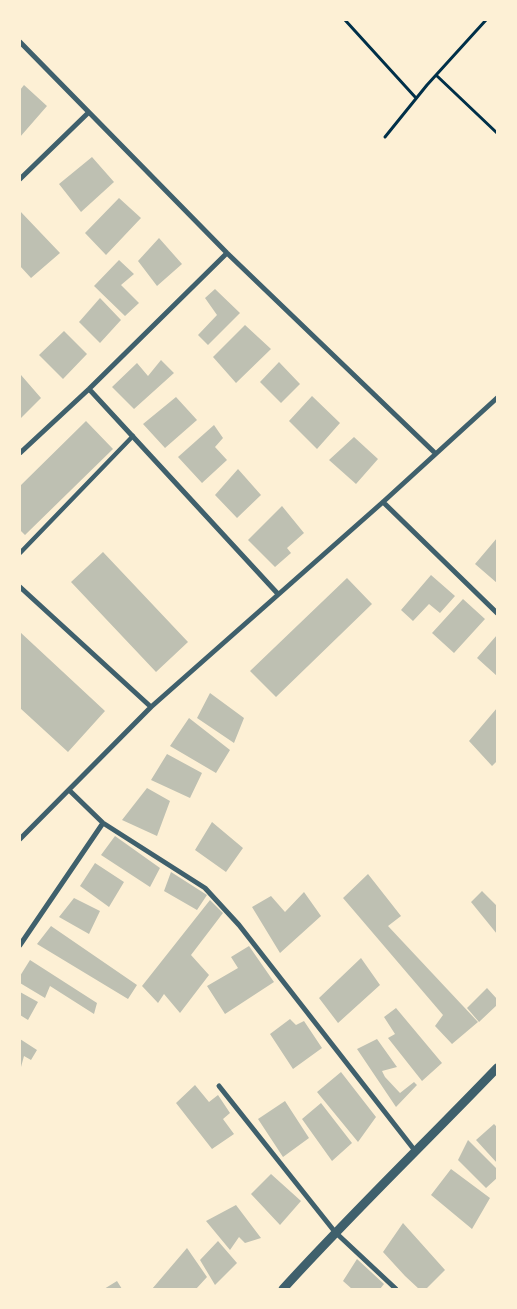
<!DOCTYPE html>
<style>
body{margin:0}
#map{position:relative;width:517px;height:1309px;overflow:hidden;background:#fdf0d5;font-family:"PT Serif",serif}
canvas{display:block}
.frame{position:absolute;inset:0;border:21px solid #fdf0d5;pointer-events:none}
</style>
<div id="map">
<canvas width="517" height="1309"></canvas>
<div class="frame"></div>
</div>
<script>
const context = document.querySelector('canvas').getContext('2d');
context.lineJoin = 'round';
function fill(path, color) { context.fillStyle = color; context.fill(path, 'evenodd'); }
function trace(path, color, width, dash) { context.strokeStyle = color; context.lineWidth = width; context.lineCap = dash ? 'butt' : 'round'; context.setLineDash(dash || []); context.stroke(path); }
fill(new Path2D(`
 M24,85L47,106L20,137V90Z
 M92,157L114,182L81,212L59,184Z
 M119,198L141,218L106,255L85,233Z
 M20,211L60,253L31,278L20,266Z
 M159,238L182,264L157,286L138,261Z
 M119,260L134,274L121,285L139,303L125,316L94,286Z
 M215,289L240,313L208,345L198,335L217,315L205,298Z
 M100,298L121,320L100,343L79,322Z
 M245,325L271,349L236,383L213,357Z
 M64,331L87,354L63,379L39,355Z
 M161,360L174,373L134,409L112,387L137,363L148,376Z
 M279,362L300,384L281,403L260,382Z
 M21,375L41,398L20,419V376Z
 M312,396L340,423L317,449L289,421Z
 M176,397L197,420L165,448L143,424Z
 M86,421L113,449L25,535L20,530V486Z
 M214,425L223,438L215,447L227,460L202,483L178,457Z
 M354,437L378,459L356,484L329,460Z
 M238,469L261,495L237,518L215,495Z
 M282,506L304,533L287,548L291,553L275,567L248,540Z
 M497,538V583L475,564Z
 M103,552L188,642L156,672L71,582Z
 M431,575L455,596L440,613L429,604L413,621L401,610Z
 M347,578L372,604L276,697L250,671Z
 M463,599L485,619L454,653L432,633Z
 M20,632L105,711L68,752L20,708Z
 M497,635V676L477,658Z
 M210,693L244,718L234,743L197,718Z
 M497,708V761L492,766L469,741Z
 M189,718L230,750L216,773L170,746Z
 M167,754L202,773L190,798L151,780Z
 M147,788L170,801L157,836L122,820Z
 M212,822L243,848L226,872L195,850Z
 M115,836L160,868L150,887L101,855Z
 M95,863L124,882L109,907L80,886Z
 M171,872L207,895L197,910L164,891Z
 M368,874L401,916L388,926L478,1022L452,1044L435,1026L443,1015L343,898Z
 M482,891L497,906V934L471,902Z
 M304,892L321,916L280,953L252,907L271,896L285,912Z
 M74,898L100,911L89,934L59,917Z
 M210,900L223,913L191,955L209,975L180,1013L164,994L158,1003L142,986Z
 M51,926L137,985L128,999L37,944Z
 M249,946L274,982L225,1014L207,986L238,968L231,957Z
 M361,958L380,985L338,1023L319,998Z
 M30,960L97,1003L94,1014L50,986L45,998L20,983V976Z
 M487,988L497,999V1005L479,1022L467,1008Z
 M20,992L38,1002L28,1020L20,1015Z
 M396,1008L442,1063L422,1081L388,1038L395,1034L384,1017Z
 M290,1019L296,1025L304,1021L322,1048L293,1069L270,1034Z
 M20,1039L37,1050L31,1060L24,1056L21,1067Z
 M377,1039L397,1067L382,1071L385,1077L400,1093L414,1082L417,1085L396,1107L357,1049Z
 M341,1072L376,1117L358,1142L317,1092Z
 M195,1085L209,1102L218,1095L230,1113L223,1119L234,1134L212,1149L176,1103Z
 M285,1101L309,1138L283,1157L258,1119Z
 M321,1103L352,1143L332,1161L302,1119Z
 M494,1124L497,1127V1163L476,1140Z
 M468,1140L497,1169V1178L486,1188L458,1160Z
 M451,1169L490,1198L472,1229L431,1195Z
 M271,1174L301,1201L280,1225L251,1194Z
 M236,1205L261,1238L245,1243L239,1237L230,1250L206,1221Z
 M403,1223L445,1270L426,1289H419L405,1276L383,1252Z
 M218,1241L237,1263L215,1285L200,1260Z
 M187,1248L207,1277L196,1289H152Z
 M357,1259L384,1284L380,1289H352L343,1281Z
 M117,1281L122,1289H104Z`), '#bec0b2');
trace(new Path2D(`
 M345,20L416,98
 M436,75L497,133
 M385,137L427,85L486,20`), '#003049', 3);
trace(new Path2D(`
 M20,553L133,436`), '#3f606c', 4.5);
trace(new Path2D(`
 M20,42L227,253L435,453
 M20,179L88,113
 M89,389L278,594
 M20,453L89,389L227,253
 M383,502L497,613
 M20,587L151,707
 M69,790L103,823L205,888L239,925L416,1152
 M20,839L151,707L383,502L497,398
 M20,945L103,823
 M219,1086L335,1232L396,1289`), '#3f606c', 5);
trace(new Path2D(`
 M283,1289C352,1213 426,1142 497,1068`), '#3f606c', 9);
</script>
